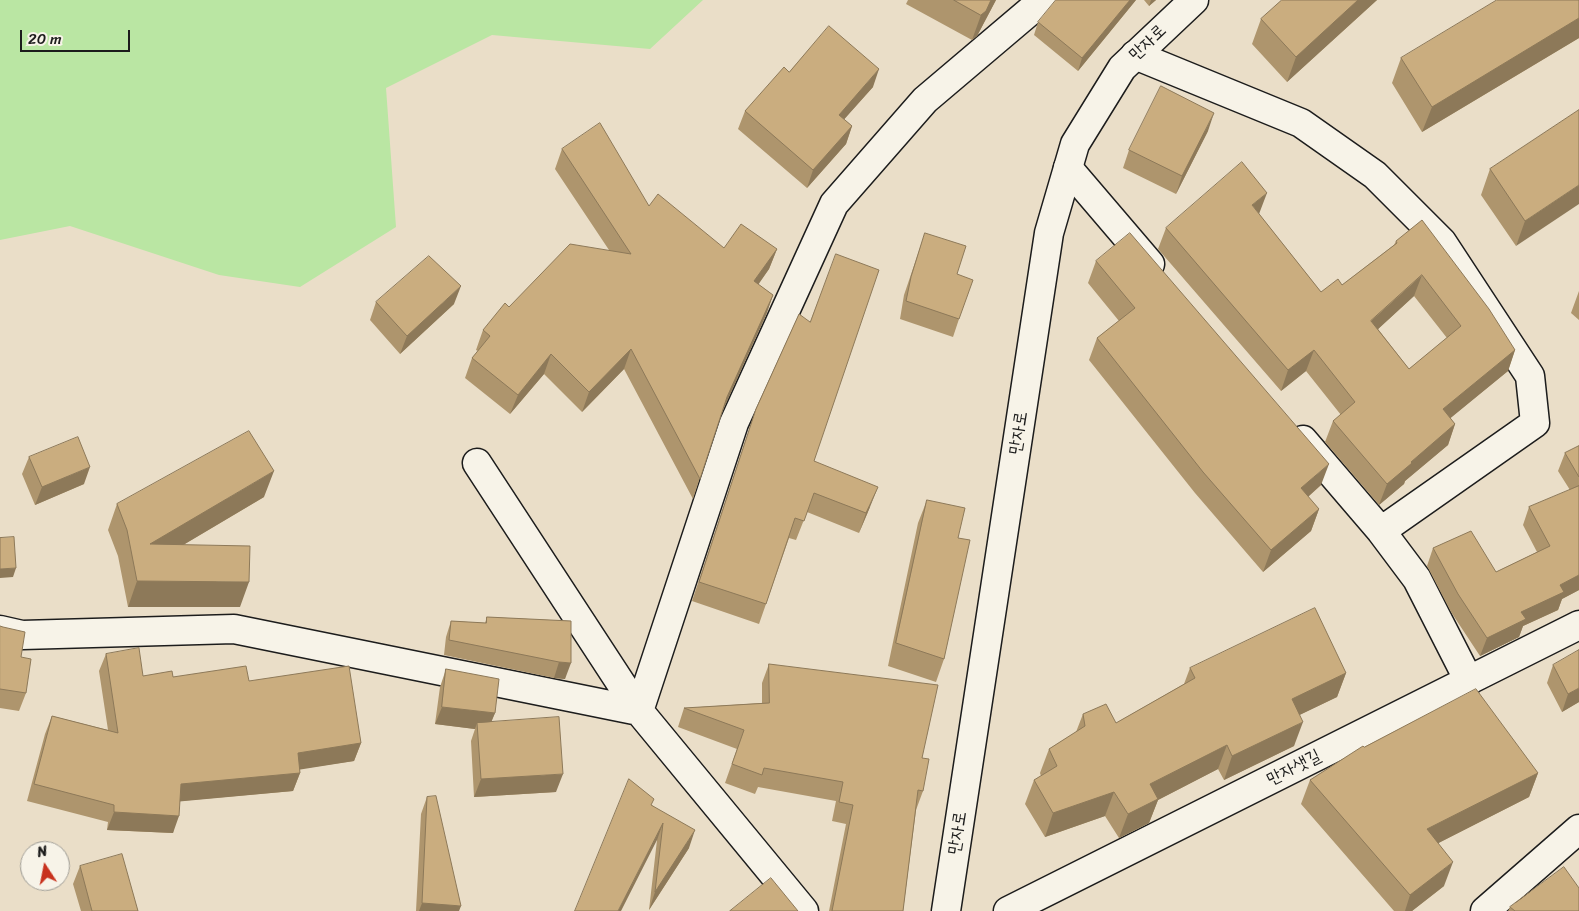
<!DOCTYPE html>
<meta charset="utf-8">
<style>
body{margin:0}
#map{position:relative;width:1579px;height:911px;overflow:hidden;background:#eadec8;font-family:Sriracha,sans-serif}
canvas{display:block}
.north{position:absolute;left:20px;top:841px;width:50px;height:50px;box-sizing:border-box;background:#f7f3e8;border:1px solid #9f9d96;border-radius:50%;rotate:349deg;font-size:14px;font-weight:700;line-height:20px;text-align:center;color:#1c1c1c}
.north::after{content:'';display:block;margin:auto;width:18px;height:22px;background:#c8321e;clip-path:polygon(50% 0,100% 100%,50% 72%,0 100%)}
.scale{position:absolute;left:20px;top:30px;width:110px;height:22px;box-sizing:border-box;border:2px solid #1c1c1c;border-top:0;padding-left:6px;font-size:15px;line-height:18px;white-space:nowrap;color:#1c1c1c;-webkit-text-stroke:4px #f7f3e8;paint-order:stroke}
</style>
<div id="map">
<canvas width="1579" height="911"></canvas>
<div class="north">N</div>
<div class="scale">20 m</div>
</div>
<script>
const context = document.querySelector('canvas').getContext('2d');
context.lineJoin = 'round';
function fill(path, color) { context.fillStyle = color; context.fill(path, 'evenodd'); }
function trace(path, color, width, dash) { context.strokeStyle = color; context.lineWidth = width; context.lineCap = dash ? 'butt' : 'round'; context.setLineDash(dash || []); context.stroke(path); }
function label(font, color, halo, rows, align = 'center') {
  context.font = font + ' Sriracha,"Poor Story",sans-serif'; context.lineWidth = 4; context.setLineDash([]); context.textBaseline = 'middle'; context.strokeStyle = halo; context.fillStyle = color; for (const [text, x, y, turn = 0] of rows) {
    context.save(); context.translate(x, y); context.rotate((+turn || 0) * Math.PI / 180); context.textAlign = isNaN(turn) ? turn : align; if (halo) context.strokeText(text, 0, 0); context.fillText(text, 0, 0); context.restore();
  }
}
fill(new Path2D(`
 M0,0H703L650,49L492,35L386,88L396,227L300,287L219,275L70,226L0,240Z`), '#bae6a3');
const minor = new Path2D(`
 M1135,55L1301,123L1375,175L1442,242L1530,376L1535,423L1381,531
 M1068,168L1150,264
 M1303,440L1381,531L1417,579L1469,681
 M477,463L639,711L804,911
 M0,630L22,635L234,629L639,711L734,423L834,204L925,100L1043,0
 M1008,911L1579,625`);
const tertiary = new Path2D(`
 M946,911L1049,233L1075,144L1122,68L1194,0
 M1485,911L1579,829`);
trace(minor, '#1c1c1c', 31);
trace(tertiary, '#1c1c1c', 31);
trace(minor, '#f7f3e8', 28);
trace(tertiary, '#f7f3e8', 28);
fill(new Path2D(`
 M908,0H996L977,36L972,40L906,4Z
 M1136,0L1078,71L1034,35L1038,22Z
 M1144,0H1156L1149,6Z
 M1282,0H1377L1287,82L1252,44L1261,19Z
 M1579,0V38L1422,132L1392,83L1401,58Z
 M789,72L873,87L844,119L852,126L846,144L807,188L738,129L745,111Z
 M1579,110L1516,246L1481,195L1490,169Z
 M1208,131L1176,194L1123,168L1129,150Z
 M562,149L649,206L724,248L777,249L769,269L758,284L773,295L766,315L722,411L693,499L624,369L582,412L544,374L510,414L465,378L472,358L478,351L476,350L483,330L509,307L609,250L555,169Z
 M1259,214L1321,292L1342,285L1394,245L1396,241L1515,350L1508,371L1450,418L1455,424L1448,445L1405,481L1404,484L1379,505L1325,442L1333,421L1341,415L1306,371L1281,391L1158,249L1166,228ZM1414,296L1447,338L1409,369L1378,329Z
 M925,233L957,274L959,319L953,337L900,319L904,295Z
 M1096,261L1321,485L1308,497L1319,509L1311,531L1263,572L1195,493L1089,360L1097,338L1119,321L1088,283Z
 M1579,291V320L1571,313Z
 M376,302L454,304L400,354L370,320Z
 M756,409L814,461L870,507L859,533L807,512L796,540L789,538L759,624L692,601Z
 M1579,446V590L1562,599L1558,610L1523,626L1519,637L1480,656L1451,612L1427,566L1433,548L1496,572L1537,552L1523,525L1529,507L1570,490L1558,471L1565,453Z
 M29,457L84,484L35,505L22,474Z
 M264,497L183,545L240,607H128L118,556L108,530L117,504Z
 M927,500L958,538L944,659L936,682L888,666L918,523Z
 M487,617L571,621L565,679L554,678L444,655L446,637L451,621L485,623Z
 M0,626L21,657L26,693L19,711L0,708Z
 M106,654L143,676L249,681L361,743L354,761L299,769L300,773L293,791L180,801L173,833L107,830L108,822L27,801L45,734L52,716L108,730L99,671Z
 M769,664L922,758L923,791L916,810L903,911H829L846,824L832,821L836,801L758,787L755,794L725,783L737,749L678,727L684,708L762,703V683Z
 M1553,665L1579,702L1562,712L1547,683Z
 M1190,668L1346,673L1337,697L1299,715L1294,746L1224,780L1218,769L1158,800L1149,823L1119,838L1105,816L1045,837L1025,804L1034,780L1041,776L1040,773L1049,749L1076,732L1083,714L1116,723L1184,684Z
 M446,669L495,713L491,722L556,792L474,797L471,741L475,729L435,724L440,687Z
 M1364,747L1538,773L1529,797L1438,843L1444,886L1412,911H1394L1301,804L1310,780Z
 M427,797L459,911H416L421,814Z
 M652,805L689,848L649,910L657,840Z
 M80,866L138,911H81L73,884Z
 M1510,907L1579,911H1508Z`), '#ae956d');
fill(new Path2D(`
 M991,0H996L977,36L972,40L981,15Z
 M1130,0H1136L1078,71L1082,58Z
 M1151,0H1156L1149,6Z
 M1358,0H1377L1287,82L1296,57Z
 M1579,18V38L1422,132L1432,107Z
 M879,69L873,87L832,133L839,115Z
 M1214,113L1208,131L1176,194L1182,176Z
 M852,126L846,144L807,188L813,170Z
 M1579,185V204L1516,246L1525,221Z
 M1267,193L1259,214L1252,205Z
 M777,249L769,269L747,301L754,281Z
 M1422,275L1414,296L1364,342L1371,321Z
 M461,286L454,304L400,354L407,336Z
 M773,295L766,315L720,417L727,397Z
 M631,349L624,369L582,412L589,392Z
 M1314,350L1306,371L1281,391L1288,370Z
 M1515,350L1508,371L1436,430L1443,409Z
 M551,354L544,374L510,414L518,395Z
 M1455,424L1448,445L1405,481L1404,484L1379,505L1387,484L1411,462Z
 M1329,464L1321,485L1293,510L1301,488Z
 M90,467L84,484L35,505L42,487Z
 M274,471L264,497L141,570L150,544Z
 M878,487L870,507L859,533L866,513Z
 M1319,509L1311,531L1263,572L1271,550Z
 M16,568L13,577L0,578V569Z
 M1579,575V590L1562,599L1558,610L1523,626L1519,637L1480,656L1487,638L1521,612L1560,585Z
 M137,581L249,582L240,607H128Z
 M559,662L571,663L565,679L554,678Z
 M1346,673L1337,697L1283,723L1292,699Z
 M1579,688V702L1562,712L1568,694Z
 M442,707L495,713L488,730L477,723L475,729L435,724Z
 M1303,722L1294,746L1224,780L1232,756Z
 M361,743L354,761L291,771L298,753Z
 M1227,745L1218,769L1158,800L1149,823L1119,838L1128,814L1150,784Z
 M300,773L293,791L174,802L181,784Z
 M1538,773L1529,797L1419,853L1427,829Z
 M563,774L556,792L474,797L481,779Z
 M1114,792L1105,816L1045,837L1053,813Z
 M114,812L179,816L173,833L107,830Z
 M663,823L657,840L621,911H618Z
 M695,830L689,848L649,910L655,892Z
 M1453,862L1444,886L1412,911H1405L1410,895Z
 M422,903L461,906L459,911H419Z`), '#8d7959');
const building = new Path2D(`
 M954,0H991L986,11L981,15Z
 M1056,0H1130L1082,58L1038,22Z
 M1282,0H1358L1296,57L1261,19Z
 M1497,0H1579V18L1432,107L1401,58Z
 M829,26L879,69L839,115L852,126L813,170L745,111L784,67L789,72Z
 M1161,86L1214,113L1182,176L1129,150Z
 M1579,110V185L1525,221L1490,169Z
 M600,123L649,206L658,194L724,248L741,224L777,249L754,281L773,295L727,397L700,479L631,349L589,392L551,354L518,395L472,358L490,336L483,330L505,303L509,307L570,244L631,254L562,149Z
 M1242,162L1267,193L1252,205L1321,292L1338,279L1342,285L1397,243L1396,241L1422,220L1489,309L1515,350L1443,409L1455,424L1411,462L1412,463L1387,484L1333,421L1355,402L1314,350L1288,370L1166,228ZM1422,275L1461,326L1409,369L1371,321Z
 M925,233L966,246L957,274L973,280L959,319L906,301L911,277Z
 M1130,233L1329,464L1301,488L1319,509L1271,550L1203,472L1097,338L1135,308L1096,261Z
 M836,254L879,270L814,461L878,487L866,513L814,493L804,521L795,518L766,604L699,582L756,409L799,314L810,322Z
 M429,256L461,286L407,336L376,302Z
 M249,431L274,471L150,544L250,546L249,582L137,581L127,530L117,504Z
 M78,437L90,467L42,487L29,457Z
 M1579,446V477L1565,453Z
 M1579,486V575L1560,585L1564,592L1521,612L1526,619L1487,638L1458,594L1433,548L1471,531L1496,572L1550,546L1529,507Z
 M927,500L965,508L958,538L970,540L944,659L896,643Z
 M14,537L16,568L0,569V538Z
 M1315,608L1346,673L1292,699L1303,722L1232,756L1227,745L1150,784L1158,799L1128,814L1114,792L1053,813L1034,780L1057,766L1049,749L1085,726L1083,714L1106,704L1116,723L1195,678L1190,668Z
 M487,617L571,621V663L559,662L449,640L451,621L486,623Z
 M0,626L3,627L25,632L21,657L31,659L26,693L0,689Z
 M139,648L143,676L172,671L173,677L246,666L249,681L349,666L361,743L298,753L300,773L181,784L179,816L114,812V805L34,784L52,716L118,733L106,654Z
 M1579,650V688L1568,694L1553,665Z
 M769,664L938,685L922,758L929,759L923,791L918,790L903,911H832L853,805L839,802L843,782L764,768L762,775L732,764L744,730L684,708L769,703Z
 M446,669L499,679L495,713L442,707Z
 M1476,689L1538,773L1427,829L1453,862L1410,895L1310,780L1363,746L1364,747Z
 M559,717L563,774L481,779L477,723Z
 M629,779L654,799L651,805L695,830L655,892L663,823L618,911H575Z
 M436,796L461,906L422,903L427,797Z
 M122,854L138,911H92L80,866Z
 M1564,867L1579,888V911H1515L1510,907Z
 M771,878L798,911H730Z`);
fill(building, '#caad7f');
trace(building, '#8d7959', 1);
label('18px', '#1c1c1c', '#f7f3e8', [
 ["만자로",1148,43,-43],
 ["만자로",1019,433,-81],
 ["만자샛길",1294,768,-27],
 ["만자로",958,833,-81]
]);
</script>
